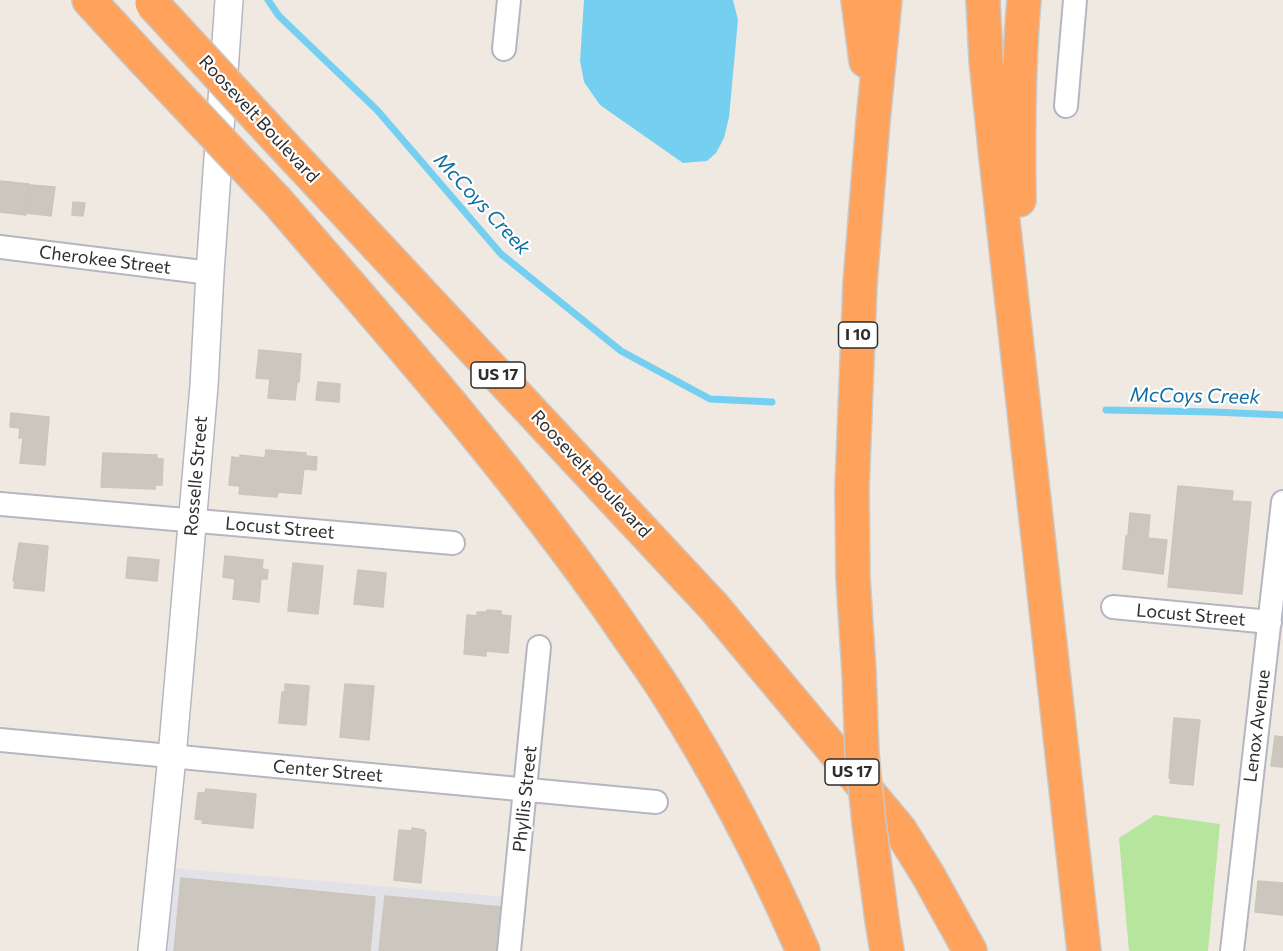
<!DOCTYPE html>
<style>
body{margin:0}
canvas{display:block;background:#efe9e1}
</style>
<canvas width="1283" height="951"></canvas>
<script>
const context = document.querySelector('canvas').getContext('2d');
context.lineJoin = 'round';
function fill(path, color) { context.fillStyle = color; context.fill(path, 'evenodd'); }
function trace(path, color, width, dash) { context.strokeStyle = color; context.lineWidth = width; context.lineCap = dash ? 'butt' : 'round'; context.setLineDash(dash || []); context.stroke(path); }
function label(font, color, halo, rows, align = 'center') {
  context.font = font + ' Commissioner,sans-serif'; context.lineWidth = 4.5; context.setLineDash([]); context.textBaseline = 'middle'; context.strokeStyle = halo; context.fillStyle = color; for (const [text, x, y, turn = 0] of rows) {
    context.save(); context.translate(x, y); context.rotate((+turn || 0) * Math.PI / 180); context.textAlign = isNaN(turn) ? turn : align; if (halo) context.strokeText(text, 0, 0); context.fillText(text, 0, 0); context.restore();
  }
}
fill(new Path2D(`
 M172,868L506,897L500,951H163Z`), '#e3e1e8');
fill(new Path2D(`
 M1155,815L1220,824L1208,951H1129L1119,838Z`), '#b6e59e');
fill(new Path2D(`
 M584,0H733L738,20L729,117L724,138L716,153L707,161L683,163L600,105L584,82L580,61Z`), '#75cff0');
trace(new Path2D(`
 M268,0L279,16L377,110L501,254L621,351L710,399L772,402
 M1106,410L1214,412L1283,415`), '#75cff0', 7);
const building = new Path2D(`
 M0,181L29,184L26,215L0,212Z
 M30,185L55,187L51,216L27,213Z
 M73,202L85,203L83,216L72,215Z
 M259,350L301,354L299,382H297L295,400L268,398L270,379L256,378Z
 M318,382L340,384L339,402L316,400Z
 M11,413L49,417L45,465L20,463L23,438H19L20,428L10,427Z
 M266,450L306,453V456L317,457L316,470L304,469L301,494L278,492L277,497L239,494L240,486L229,485L232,457L240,458V455L265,458Z
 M103,453L157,455V459H163L162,485H155V489L101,487Z
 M1178,486L1233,491L1232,501L1251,502L1242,594L1168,587Z
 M1130,513L1150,515L1148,537L1128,535Z
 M1126,536L1167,540L1163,574L1123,569Z
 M19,543L48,546L44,591L14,588L15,581H13Z
 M225,556L263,560L262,569L268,570L267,579H261L259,602L233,599L235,579L223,577Z
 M128,557L159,560L157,581L126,578Z
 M293,563L323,566L318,614L288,611Z
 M358,570L386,573L383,607L354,604Z
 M487,610L501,611V615L511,616L508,653L486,651V656L464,654L467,615L477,616V612H486Z
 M285,684L309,686L306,725L279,723L282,692H285Z
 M345,684L374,686L369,740L340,737Z
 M1174,718L1200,720L1193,785L1170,783L1171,778H1169Z
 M1275,736L1283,737V767L1271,766Z
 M206,789L256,794L253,828L202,823L203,820L195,819L198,793H205Z
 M412,828L424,830V832L426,833L421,883L394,880L399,830L412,831Z
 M181,878L375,897L370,951H174Z
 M1258,881L1283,883V915L1255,912Z
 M385,896L502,907L498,951H379Z`);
fill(building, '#cbc7bf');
trace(building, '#cbc5ba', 1.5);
const minor = new Path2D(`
 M504,49L509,0
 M1066,106L1075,0
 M0,247L210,273
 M0,504L453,543
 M1113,607L1270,622
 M0,740L656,802
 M509,951L539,647
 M1232,951L1283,502`);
const tertiary = new Path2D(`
 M152,951L172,757L204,386L210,273L229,0`);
const motorway = new Path2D(`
 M89,0L145,61
 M858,0L866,61
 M983,0L986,60L995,149L1084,951
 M282,144L714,607L900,830L928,875L970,951
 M1019,200C1018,133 1018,67 1024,0
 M277,201C394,336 512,470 615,617C631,641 649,665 665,690C718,773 764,861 803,951
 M859,672L853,578L852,489L860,284L873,121L885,0
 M882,920L887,951`);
trace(minor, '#b4b7c1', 26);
trace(tertiary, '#b4b7c1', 30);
trace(motorway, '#c9c9c9', 36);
trace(minor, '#fff', 22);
trace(tertiary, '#fff', 27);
trace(motorway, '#ffa35c', 33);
const motorwayBridge = new Path2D(`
 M152,3L282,144
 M145,61L277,201
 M859,672L862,754L869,823L882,920`);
trace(motorwayBridge, '#c9c9c9', 36, []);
trace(motorwayBridge, '#ffa35c', 33);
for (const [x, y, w] of [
 [858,335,39],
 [498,375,54],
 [852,772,54]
]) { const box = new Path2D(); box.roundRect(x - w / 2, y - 13, w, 26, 4.5); context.fillStyle = '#fff'; context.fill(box); trace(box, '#2e2e2e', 1.5); }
label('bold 16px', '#2e2e2e', null, [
 ["I 10",858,335],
 ["US 17",498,375],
 ["US 17",852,772]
]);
label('18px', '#2e2e2e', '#fff', [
 ["Roosevelt Boulevard",259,119,47],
 ["Cherokee Street",105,260,7],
 ["Roosevelt Boulevard",591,474,47],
 ["Rosselle Street",196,476,-85],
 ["Locust Street",280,528,5],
 ["Locust Street",1191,615,5],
 ["Lenox Avenue",1257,726,-83],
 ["Center Street",328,771,5],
 ["Phyllis Street",525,799,-84]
]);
label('italic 20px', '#0d6fa3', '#fff', [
 ["McCoys Creek",482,204,47],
 ["McCoys Creek",1195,396,1]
]);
</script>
